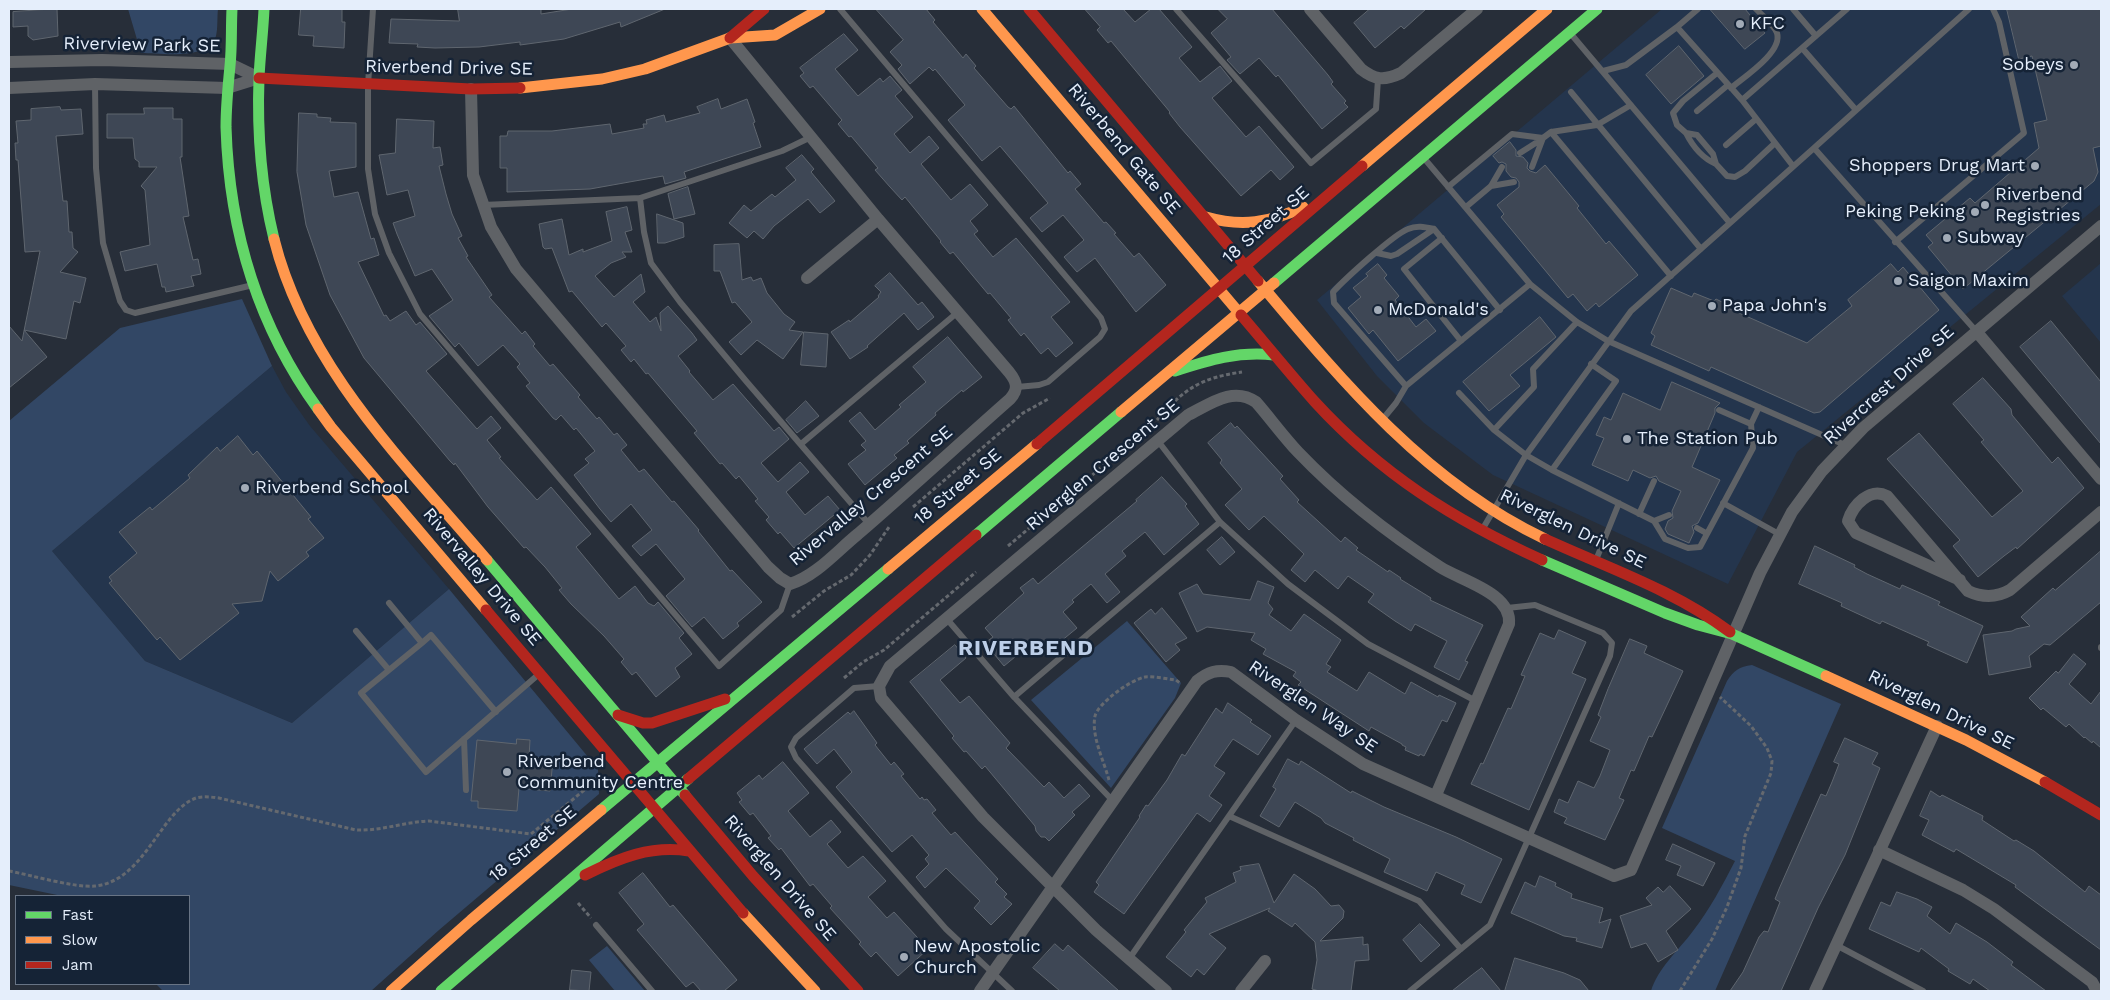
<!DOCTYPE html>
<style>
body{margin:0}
#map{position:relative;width:2110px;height:1000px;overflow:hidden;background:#272e39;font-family:"Work Sans",sans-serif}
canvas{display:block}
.frame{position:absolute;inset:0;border:10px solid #e5eefb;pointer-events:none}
.legend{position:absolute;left:15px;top:895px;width:175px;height:90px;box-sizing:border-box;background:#152336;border:1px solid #687485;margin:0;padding:6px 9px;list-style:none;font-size:15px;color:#e5eefb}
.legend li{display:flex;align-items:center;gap:10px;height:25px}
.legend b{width:25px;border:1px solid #687485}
</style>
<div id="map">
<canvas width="2110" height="1000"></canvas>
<div class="frame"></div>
<ul class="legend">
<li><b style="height:6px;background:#63d668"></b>Fast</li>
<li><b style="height:6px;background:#ff974d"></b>Slow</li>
<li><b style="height:6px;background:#b3261e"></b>Jam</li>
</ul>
</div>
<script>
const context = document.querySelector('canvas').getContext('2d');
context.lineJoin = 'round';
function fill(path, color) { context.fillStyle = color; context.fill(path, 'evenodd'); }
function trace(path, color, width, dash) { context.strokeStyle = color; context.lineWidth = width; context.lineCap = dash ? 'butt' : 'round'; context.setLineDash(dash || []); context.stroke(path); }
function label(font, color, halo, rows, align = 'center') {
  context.font = font + ' "Work Sans",sans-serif'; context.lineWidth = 5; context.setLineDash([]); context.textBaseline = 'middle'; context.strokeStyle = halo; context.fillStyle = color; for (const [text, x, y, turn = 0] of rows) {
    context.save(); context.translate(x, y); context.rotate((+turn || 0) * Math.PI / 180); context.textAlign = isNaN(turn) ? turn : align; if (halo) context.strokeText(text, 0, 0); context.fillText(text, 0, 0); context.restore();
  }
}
fill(new Path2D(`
 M1662,9H2101V204L1797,452L1728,584L1493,475L1424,423L1377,376L1317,300Z
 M2101,263V343L2062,296Z
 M272,366L286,392L310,426L449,589L292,723L145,661L52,551Z`), '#24354d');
fill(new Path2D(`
 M128,9H218C217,17 218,28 216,36C207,61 162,53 141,53Z
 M242,299L272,366L52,551L145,661L292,723L449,589L598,769L599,794L439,930L371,991H163L156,984H189V896H62L9,885V421L120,328Z
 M1127,621L1181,683L1175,698L1111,788L1031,700Z
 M1752,665L1841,704L1715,991H1651C1658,968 1678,951 1693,931C1710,909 1722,886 1735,861L1662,828L1727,681C1734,670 1739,667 1752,665Z
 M607,946L645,991H615L589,960Z`), '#324765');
const building = new Path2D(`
 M57,9L58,36L33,40L28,36V26L13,27V12Z
 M301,9H342V22H345L344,48L313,46L314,36L299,35Z
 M458,9H541V14L572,9H665L621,27L620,22L564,39L520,45V42L479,47L435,48L417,47L418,44L389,43L391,19L459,21Z
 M876,9H926L935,20L933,22L963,58L966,54L976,66L974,68L1008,107L1011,109L1014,106L1068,173L1070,171L1081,184L1075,189L1104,223L1106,222L1116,233L1114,234L1134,257L1139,253L1166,285L1136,312L1095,258L1077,272L1064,257L1084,240L1063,215L1042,232L1030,218L1048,203L1000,146L982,161L948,120L965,105L935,69L933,71L929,67L910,84L898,69L902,65L890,52L903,40Z
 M1085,9H1123L1135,22L1151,9H1159L1192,47L1179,58L1200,82L1220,66L1232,81L1212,98L1246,137L1259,126L1294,167L1280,180L1271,170L1241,196L1180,127L1169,113L1170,112L1111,41L1108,43L1097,30L1100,27Z
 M1218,9H1272L1328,75L1333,82L1331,84L1346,101L1344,103L1348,107L1322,129L1278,75L1276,77L1259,58L1240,74L1227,60L1231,57L1211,33L1227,19Z
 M1370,9H1426L1404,29L1401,26L1375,48L1354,23Z
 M1710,9H1745L1765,33L1745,49Z
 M2007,9H2101V146L2093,148L2098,172L2094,181L1963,289L1928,247L1933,243L1926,235L1970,198L1975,203L2039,148L2034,123L2047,120L2032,56L2019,59Z
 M844,34L858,50L835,69L858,96L880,78L883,82L890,76L902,90L895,96L913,117L894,134L910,153L929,136L939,148L921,164L951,200L970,184L988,205L970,221L978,231L974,234L993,257L1016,238L1070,302L1051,317L1073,343L1056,357L1048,348L1041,354L1024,333L1021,336L1008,320L1011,318L990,293L988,294L953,252L950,254L940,242L941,241L905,197L902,200L890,187L875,170L878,168L851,136L849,137L838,124L842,120L813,86L810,88L800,76L804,73L800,68Z
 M1679,46L1704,76L1671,104L1646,75Z
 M718,99L721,109L747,99L755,122L753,123L761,147L684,172L686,178L665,184L663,176L590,189L507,192V168H500V136H507L508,131H552L610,124L612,134L644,128L643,124H647L646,120L664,115L666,122L700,113L697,107Z
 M60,107L61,110L81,109L83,134L56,136L63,201H67L69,232H72L73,248L78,252L60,272L86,278L80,303L74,301L66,339L24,330L47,357L9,388V326L22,341L40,251L25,252L18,160H16L15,143H18L16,121L31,120V109Z
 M144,108H173V119H182V157H180L189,216L183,217L193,260L198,259L201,274L191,276L194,286L166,292L165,287H162L157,264L125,271L120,252L150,245L145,190L141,186L157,167H139V162L135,159L133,138H107V114H144Z
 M299,113L317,114V117L331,118L330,122L356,123V167L329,171L334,197L358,192L371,239L374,238L379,255L358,262L384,316L386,315L390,321L406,311L416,325L420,322L447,354L426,371L477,429L491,416L501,428L487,440L501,457L499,458L537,500L551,487L591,534L576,547L619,599L635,586L648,603L654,606L658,602L684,633L679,638L692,654L675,668L680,677L656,697L636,672L632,675L621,662L624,659L604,636L571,604L559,590L562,588L545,567L526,547L524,548L488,507L455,463L454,465L450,461L364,358L330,295L306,225L297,172Z
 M397,119L434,121L433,148L440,147L443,165L439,166L446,194L452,214L462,236L458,238L468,256L466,257L492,295L489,297L522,334L525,331L535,344L533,346L550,366L553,364L580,395L578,397L597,419L599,417L614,435L617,433L627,445L621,450L639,472L644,469L672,502L674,501L699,530L698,531L730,571L732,570L762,602L737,623L739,626L723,639L704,617L692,627L666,596L685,579L656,544L641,556L632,546L652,530L631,504L611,522L600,509L574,475L589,463L585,459L595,451L576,428L574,430L561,415L556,420L553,418L526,386L530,383L517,367L520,364L503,345L478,366L459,343L455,347L429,316L453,300L432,269L415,276L397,234L393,223L415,216L408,190L387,195L379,155L395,153Z
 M1510,142L1516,150V156L1523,157L1528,163L1527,168L1530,171L1536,173L1545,165L1579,206L1577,208L1606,244L1609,241L1638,275L1599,307L1596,303L1587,311L1573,294L1568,298L1501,217L1504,214L1497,205L1519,187V182L1516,178L1511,177L1506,171V164L1502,162L1499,163L1493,156Z
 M802,155L814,169L811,172L835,201L820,213L808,199L774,226L763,239L754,231L747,238L729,223L744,205L751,211L772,194L775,197L796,180L786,168Z
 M688,187L695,214L674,219L668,194Z
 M627,207L632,230L625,232L632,252H622L626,257L611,263L595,276L614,297L641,274L645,292L633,302L650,322L656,317L661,331L660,313L668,306L692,333L697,340L678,356L690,371L689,372L713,400L733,384L774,431L779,427L789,439L761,463L778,482L800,462L809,472L786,492L805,515L828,496L840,510L794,548L780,532L778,534L766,520L769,517L755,501L758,499L739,476L736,479L722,463L720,464L694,433L697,431L648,373L646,374L634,359L631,362L621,350L626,346L606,323L602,327L572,291L569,292L552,248L545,249L543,247L539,224L562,219L569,255L583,249V252L612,241L606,212Z
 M657,214L683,223L684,237L665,243H658Z
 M739,244L742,280L751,277L753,281L761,278L767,293L784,314L795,322L789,330L803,332L783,359L757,340L741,355L729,342L752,322L735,302L732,303L720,271H714V245Z
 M1378,264L1387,275L1384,278L1399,296L1395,300L1416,327L1426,319L1436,331L1398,361L1373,330L1369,334L1348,308L1361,297L1353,288L1368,276L1366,274Z
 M1891,264L1898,272L1903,267L1939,310L1820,412L1814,413L1711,367L1709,371L1651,345L1655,336L1651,333L1671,288L1692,297L1694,293L1714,301L1716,299L1726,304L1730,309L1807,343L1852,306L1848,300Z
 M890,273L918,305L922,302L934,317L918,330L904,313L867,346L868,347L850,359L831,332L849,320L850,322L879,297L878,296L881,292L875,286Z
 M1540,317L1556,337L1510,375L1520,386L1489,411L1463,382Z
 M2051,321L2101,382V444L2020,347Z
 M804,332L828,334L826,367L801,365Z
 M948,337L982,377L963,392L962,390L935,413L936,415L907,441L909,443L894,455L897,458L865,485L848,464L866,450L861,445L866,441L849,421L860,412L875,430L901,407L899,405L926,382L913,367Z
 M1983,378L2011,409L2012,415L2052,463L2058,457L2084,488L2017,549L2016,547L2004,556L1978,577L1953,546L1960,540L1887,459L1919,433L1992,517L2023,491L1981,442L1984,440L1953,404Z
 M1672,382L1720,403L1715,408V413L1692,467L1720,480L1698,523L1692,526L1694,532L1689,543L1668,534L1665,529L1668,521L1673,518L1672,511L1681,491L1659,481L1656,476L1650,478L1633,470L1628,481L1592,465L1604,438L1596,435L1604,417L1611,420L1623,393L1660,410Z
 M806,401L819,416L797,433L786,420Z
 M1231,423L1235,428L1237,426L1283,476L1280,479L1299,500L1297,502L1341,542L1345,537L1358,548L1356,550L1388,572L1389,570L1401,578L1400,579L1431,598L1430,600L1483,625L1465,661L1468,662L1459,680L1434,667L1447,641L1415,624L1411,631L1395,621L1368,602L1374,594L1348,576L1338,589L1315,570L1305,582L1291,570L1304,554L1264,516L1249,530L1225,505L1242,489L1220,463L1222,460L1208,443Z
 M238,436L253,455L257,451L311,517L308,519L324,538L306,552L309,556L278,581L270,571L262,601L232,604L239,613L180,660L160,637L157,640L109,583L112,581L109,577L137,553L119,532L150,507L152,510L190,478L188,475L217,447L220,451Z
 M1162,477L1187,504L1185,506L1199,524L1164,555L1145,532L1122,551L1126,556L1105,574L1120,592L1107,603L1091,584L1072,600L1074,602L1063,612L1077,628L1043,656L1032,643L1004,666L985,643L993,637L985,628L1024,593L1020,588L1033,578L1038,584L1137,501L1136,500Z
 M1222,537L1235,552L1220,565L1207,550Z
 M1815,546L1855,565L1854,567L1867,574L1900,589L1902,585L1927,596L1940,602L1938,605L1983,626L1967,663L1927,645L1929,642L1882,621L1880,624L1841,606L1842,603L1799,584Z
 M2101,551V602L2050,645L2044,644L2029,656L2031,667L1989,675L1983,635L2012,631L2016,629L2030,626L2021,617L2053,588L2055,590Z
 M1258,581L1274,587L1268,603L1273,609L1269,615L1291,631L1304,614L1341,640L1326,664L1331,667L1327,672L1357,691L1369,672L1405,694L1411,682L1438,697L1439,695L1456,703L1447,722L1442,720L1424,756L1420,754L1419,756L1405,750L1406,747L1402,745V744L1371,727L1369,731L1298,685L1301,682L1293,676L1296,672L1263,654L1266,649L1251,640L1255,633L1207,627L1197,632L1179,593L1197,584L1203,594L1250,600Z
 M1162,608L1187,638L1175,644L1180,650L1166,662L1134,623L1151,609L1155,614Z
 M1559,630L1586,642L1572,673L1586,679L1529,810L1471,784L1481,763L1483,764L1508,708L1511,709L1525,676L1521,675L1540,633L1554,639Z
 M1630,639L1647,646L1644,653L1683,671L1652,737L1649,736L1634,771L1631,770L1619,798L1624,800L1605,840L1564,823L1567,818L1554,812L1559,799L1568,803L1578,781L1594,788L1600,776L1610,750L1590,741L1601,717L1598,715L1608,689Z
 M955,645L966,658L940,680L960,703L969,696L1010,743L1006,748L1044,787L1049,782L1064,798L1079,784L1090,796L1072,812L1075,815L1049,841L1045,837H1041L1036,831L1035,826L985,766L982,769L966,751L964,752L952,738L954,736L910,682Z
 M2074,654L2086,664L2069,684L2091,704L2101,691V748L2093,741L2092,743L2085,737L2084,738L2069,724L2066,727L2043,708L2041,710L2029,698L2056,671L2058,673Z
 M1228,703L1252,720L1250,722L1271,736L1258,755L1233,739L1214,766L1225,773L1209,796L1222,805L1210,822L1197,813L1124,914L1094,892L1099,885L1096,882L1140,817L1139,816L1146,805L1148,806L1167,780L1182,754L1185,756L1216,708L1222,713Z
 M854,711L877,743L875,745L891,765L894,762L904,774L901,776L920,799L922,797L924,800L927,799L936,810L932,813L951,835L955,832L998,879L995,882L1007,894L1004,897L1012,904L991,925L974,908L980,901L946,868L925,888L916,877L929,864L925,859L929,855L912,835L892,852L836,787L852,772L834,749L817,764L804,749L848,712L850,714Z
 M1845,738L1878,753L1872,764L1880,768L1845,855L1818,908L1781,991H1730L1743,972L1759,937L1764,931L1768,932L1780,902L1775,899L1779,889L1821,794L1826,796L1832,782L1839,764L1834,762Z
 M517,739L530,740L529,757L553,759L550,791L519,788L517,811L478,808V801H471L477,740L516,744Z
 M1288,759L1299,765L1301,761L1351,793L1352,791L1384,807L1456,837L1502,859L1481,903L1461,894L1465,885L1436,872L1427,891L1384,872L1390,859L1353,840L1354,838L1325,823L1321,818L1295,802L1279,827L1260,816L1276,789L1273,787Z
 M783,762L809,793L788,811L810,837L831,820L841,832L827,844L848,868L863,856L886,881L868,897L887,918L894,912L928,949L898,976L876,952L871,957L859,944L861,942L830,908L832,906L813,884L810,886L781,848L779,850L768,838L771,836L753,813L750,815L739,802L742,800L737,793L759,775L762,779Z
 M1931,791L1940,797L1942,795L1983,816L1982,820L2014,841L2016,840L2034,851L2085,892L2089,886L2101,895V950L2015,887L2016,885L1956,849L1954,852L1922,835L1929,820L1920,816Z
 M1673,844L1715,863L1703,886L1677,875L1681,866L1666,860Z
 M1259,864L1274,903L1294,874L1315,889L1331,906L1339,905L1344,911L1343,918L1320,941L1363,937V945L1368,944L1369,960L1355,961L1351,991H1319L1312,989L1317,960L1315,942L1295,923L1292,927L1268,911L1270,908L1209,934L1226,948L1204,975L1197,969L1191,977L1166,957L1186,932L1184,930L1207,902L1205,898L1236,882L1233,873L1241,870L1240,867Z
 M643,873L670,907L673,905L737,980L724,991H701L693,982L686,987L637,930L644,924L619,893Z
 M1540,876L1556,883L1555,886L1572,894L1571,898L1603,908L1599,923L1611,919L1602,948L1576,941L1577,938L1564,936L1511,913L1525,882L1535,887Z
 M1670,886L1691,909L1666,931L1678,950L1658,962L1646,943L1631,948L1620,916L1652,905L1646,898L1658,887L1663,892Z
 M1897,892L1917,899L1932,907L1927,916L1950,934L1956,923L1987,942L2013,962L2011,965L2046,991H1990L1973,979L1970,984L1948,971L1949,969L1921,948L1919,952L1869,929L1881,902L1890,906Z
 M1420,924L1440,945L1421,962L1403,940Z
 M1055,944L1063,951L1068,945L1119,991H1060L1033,968Z
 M1515,958L1564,973L1580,980L1589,991H1505Z
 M1482,968L1501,991H1452L1472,975Z
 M572,970L591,972L589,991L570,990Z`);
fill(building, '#3e4755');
trace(building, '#5f666f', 1);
trace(new Path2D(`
 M1157,420C1184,389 1200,378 1242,372
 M913,507L1023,413L1050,398
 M1008,546L1148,428
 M792,617L824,591L851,575L870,555L889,527
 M844,678L863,662L884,650L976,572
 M1109,780C1104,761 1091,736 1095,716C1098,703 1132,679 1145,677C1154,676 1166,679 1176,680L1180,683
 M9,871C31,875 74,888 95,886C145,881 160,811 196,798C203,796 211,797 219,798L356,830C382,831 404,822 429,821L531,834L600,777
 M578,903L591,918
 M1680,991L1712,939L1727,907L1741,868L1745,836L1771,773L1772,761L1767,748L1751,726L1720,697`), '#65696f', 3, [4, 2.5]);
trace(new Path2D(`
 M373,9L368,85V169L375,214L389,253L420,314L719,666L781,610L790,584
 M840,9L1101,318L1105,329L1100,337L1048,382L1039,385L1017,387
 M1176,9L1311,163L1376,109L1378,79
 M1793,9L1816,36
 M1677,27L1698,9
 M1802,48L1856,110
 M1603,71L1626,65L1677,27L1742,100L1847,9
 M1717,73L1683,101L1673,113L1677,125L1686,133L1697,135L1713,154L1716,164L1727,176L1735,177L1745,171L1775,143
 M95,84L96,168L103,243L120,301L126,310L135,313L253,285
 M1731,88C1744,77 1783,52 1777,33C1774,25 1762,15 1756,9
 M1571,92L1701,249
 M1742,100L1793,166
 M1697,111L1728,85
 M1551,132L1671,276
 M1686,133C1693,147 1702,158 1716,164
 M1726,145L1756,119
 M1814,148L1969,9
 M1520,153L1542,139
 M1423,157L1530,284
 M1532,167L1543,138
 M1491,186L1514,182
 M1448,187L1512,134L1543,138L1551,132L1597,125L1631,105
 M640,198L644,232L651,263L680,302L746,381L869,524
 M483,205L640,198L782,151L811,137
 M1466,207L1491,186L1502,167
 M1730,223L1814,148L1976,331
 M1442,238L1404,269L1461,341
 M1895,242L2024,133L1999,22L1993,9
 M1377,253L1391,256L1397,254L1434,229
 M1577,322L1533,369L1534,387L1494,430L1526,455L1552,470L1654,521L1665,539L1688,548L1700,547L1753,448L1751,424L1759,407
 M1406,386L1334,303L1333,292C1344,280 1394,234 1408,229C1417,225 1425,227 1434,229L1500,310
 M1459,393L1494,430
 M1719,410L1751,424
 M1382,420L1396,403L1406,386L1530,284L1577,322L1608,341L1845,445
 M1158,441L1220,522L1288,584L1368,644L1476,701
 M801,444L958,312
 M1552,470L1616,381L1591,364
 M1723,503L1779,534
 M1639,514L1654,481
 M1654,521L1669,515
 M1697,528L1706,533
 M1482,530L1526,455L1631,311L1730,223L1571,34
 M1596,560L1619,503
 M389,603L422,643L361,693L426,772L539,674
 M946,618L1014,697L1114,802
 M356,631L389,670
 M422,643L431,635L496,712
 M2101,647V648
 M879,686L854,688L796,738L791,747L796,758L946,929L1012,991
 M1014,697L1220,522
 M464,739L466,790
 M1229,816L1419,901L1461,949
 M596,925L652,991
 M1836,945L1923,991
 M1129,959L1296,720
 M1410,991L1490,925L1610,656L1612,643L1603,633L1535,605L1507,608`), '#5f6266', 6);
trace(new Path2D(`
 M1310,9L1361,69C1375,80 1384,81 1401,73L1477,9
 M9,62L102,60L230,64L259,78
 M9,88L95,84L227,88L259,78
 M471,89L473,175L491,227L516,269L768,567L780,578L790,584C816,576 837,551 858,534C909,490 959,444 1010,399C1019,389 1017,382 1009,372L878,219L730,38
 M807,278L878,219
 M1976,331L2101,479
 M1960,580L1856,533L1848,521C1853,505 1870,487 1887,496L1968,591C1983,598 1996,598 2010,590L2101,512
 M1879,850L1963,890L1994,909L2092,982L2097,991
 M980,991L1197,681C1208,672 1217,669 1231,672L1296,720L1363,764L1614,876L1631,870L1760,573L1792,512L1822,471L1863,428L2101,226
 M1166,991L1096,930L983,817L881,698L879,686L890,666L1188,415C1210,404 1233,386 1256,402C1270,418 1283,436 1298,452C1340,496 1389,534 1440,567C1462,581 1512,593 1509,624L1436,795
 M1241,991L1265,961
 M1815,991L1937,726`), '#5f6266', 12);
trace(new Path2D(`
 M232,9C231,28 232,47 230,66C228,86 226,106 226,127C229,229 258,326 318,409
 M264,9C263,32 260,55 259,78C257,132 261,186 274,239
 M1274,283L1597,9
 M1175,371C1209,360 1238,351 1274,355
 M976,535L1121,412
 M487,560L685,795
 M1542,560L1665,613L1698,625L1732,634L1826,676
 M601,810L888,569
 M441,991L688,779`), '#63d668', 11);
trace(new Path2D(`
 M982,9L1241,315
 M520,88L602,79L645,69L730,38L775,35L820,9
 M1362,166L1547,9
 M1206,217C1241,227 1270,223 1303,207
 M274,239C306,367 404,462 487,560
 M1258,281C1341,380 1426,483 1545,539
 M318,409L331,427L486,610
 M1121,412L1274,283
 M888,569L1037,444
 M1826,676L1966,740L2045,782
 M743,913L815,991
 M391,991L471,920L601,810`), '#ff974d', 11);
trace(new Path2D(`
 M1029,9L1258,281
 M730,38L764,9
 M259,78L471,89L520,88
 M1241,315C1266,344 1290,374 1315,402C1381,474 1454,520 1542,560
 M1037,444L1362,166
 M1545,539C1608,568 1674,590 1730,632
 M486,610L743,913
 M618,715L643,723H652L725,699
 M688,779L976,535
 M2045,782L2101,815
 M685,795L753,876L858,991
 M585,875C619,858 651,845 689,851`), '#b3261e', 11);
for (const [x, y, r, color] of [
 [1740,24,5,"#a2abb7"],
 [2074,65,5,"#a2abb7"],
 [2035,166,5,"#a2abb7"],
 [1985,205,5,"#a2abb7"],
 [1975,212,5,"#a2abb7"],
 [1947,238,5,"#a2abb7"],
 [1898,281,5,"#a2abb7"],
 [1712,306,5,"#a2abb7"],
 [1378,310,5,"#a2abb7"],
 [1627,439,5,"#a2abb7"],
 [245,488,5,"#a2abb7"],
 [507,772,5,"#a2abb7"],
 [904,957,5,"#a2abb7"]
]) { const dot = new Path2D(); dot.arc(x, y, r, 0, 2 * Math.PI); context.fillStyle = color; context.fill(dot); trace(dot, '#152336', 2); }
label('18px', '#e5eefb', '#152336', [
 ["KFC",1750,24],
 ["Sobeys",2064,65,"right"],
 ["Shoppers Drug Mart",2025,166,"right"],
 ["Riverbend",1995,195],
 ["Registries",1995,216],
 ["Peking Peking",1965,212,"right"],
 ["Subway",1957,238],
 ["Saigon Maxim",1908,281],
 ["Papa John's",1722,306],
 ["McDonald's",1388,310],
 ["The Station Pub",1637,439],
 ["Riverbend School",255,488],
 ["Riverbend",517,762],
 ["Community Centre",517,783],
 ["New Apostolic",914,947],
 ["Church",914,968]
], 'left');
label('18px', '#e5eefb', '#152336', [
 ["Riverview Park SE",142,45,1],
 ["Riverbend Drive SE",449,68,1],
 ["Riverbend Gate SE",1124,149,50],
 ["18 Street SE",1266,225,-41],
 ["Rivercrest Drive SE",1889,385,-42],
 ["Riverglen Crescent SE",1103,465,-40],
 ["18 Street SE",958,487,-40],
 ["Rivervalley Crescent SE",871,496,-40],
 ["Riverglen Drive SE",1573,529,26],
 ["Rivervalley Drive SE",482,577,50],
 ["Riverglen Way SE",1313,707,34],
 ["Riverglen Drive SE",1941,710,26],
 ["18 Street SE",533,844,-40],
 ["Riverglen Drive SE",780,878,49]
]);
context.letterSpacing = '1px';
label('bold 22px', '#bccee8', '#152336', [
 ["RIVERBEND",1026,649]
]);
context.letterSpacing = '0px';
</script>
